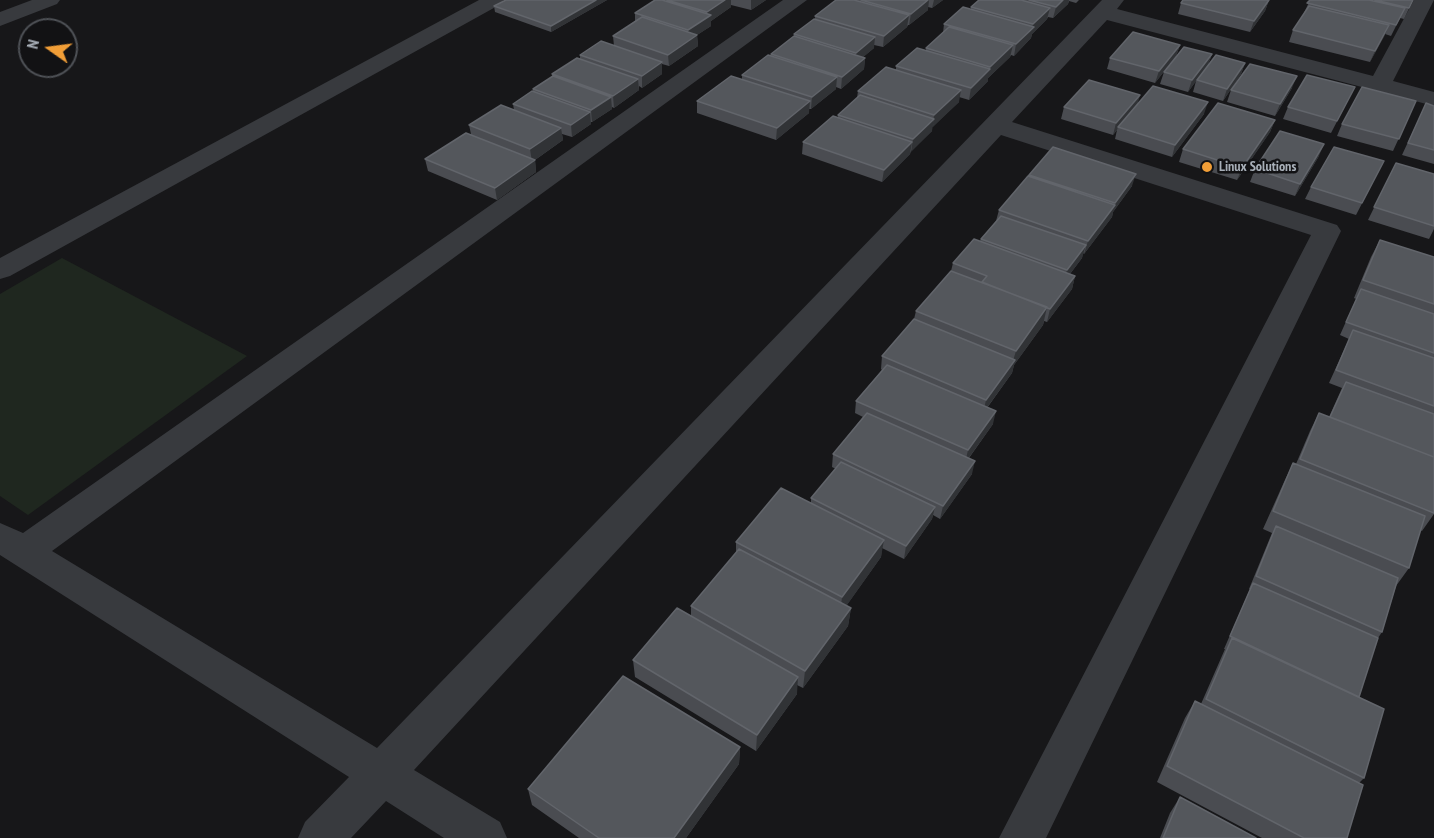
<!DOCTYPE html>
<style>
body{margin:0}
#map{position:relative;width:1434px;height:838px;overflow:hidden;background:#171719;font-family:"PT Sans Narrow",sans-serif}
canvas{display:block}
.north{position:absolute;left:18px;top:18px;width:60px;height:60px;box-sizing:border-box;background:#121214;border:2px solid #4e5156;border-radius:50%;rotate:284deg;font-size:16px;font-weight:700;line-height:24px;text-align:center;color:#a9b0b9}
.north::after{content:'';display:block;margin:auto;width:21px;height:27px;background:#f19e37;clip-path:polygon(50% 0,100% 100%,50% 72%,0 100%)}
</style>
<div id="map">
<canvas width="1434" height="838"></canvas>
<div class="north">N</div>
</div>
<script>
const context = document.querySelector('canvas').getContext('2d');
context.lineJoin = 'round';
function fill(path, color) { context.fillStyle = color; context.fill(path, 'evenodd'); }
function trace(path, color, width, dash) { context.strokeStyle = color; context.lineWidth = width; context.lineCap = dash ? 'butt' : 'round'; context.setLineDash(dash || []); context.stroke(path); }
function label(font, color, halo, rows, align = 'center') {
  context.font = font + ' "PT Sans Narrow",sans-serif'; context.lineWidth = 5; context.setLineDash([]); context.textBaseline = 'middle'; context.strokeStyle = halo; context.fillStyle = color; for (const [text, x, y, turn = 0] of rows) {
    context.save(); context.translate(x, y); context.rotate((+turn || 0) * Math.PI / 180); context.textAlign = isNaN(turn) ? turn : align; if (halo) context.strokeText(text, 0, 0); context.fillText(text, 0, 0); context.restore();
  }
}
fill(new Path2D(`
 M62,258L247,356L28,515L0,496V294Z`), '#1f271f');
fill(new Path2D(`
 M32,0H60L57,4L0,26V12Z
 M479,0H504L501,4L10,276L0,279V258Z
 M783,0H807L52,551L377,748L1102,0H1124L1117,9L1373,76L1414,0H1434L1393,81L1434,92V106L1107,20L1012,122L1337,225L1341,231L1046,838H999L1311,235L1001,135L414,770L500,822L507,838H444L386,801L351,838H298L305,822L349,777L0,555V523L23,533Z`), '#383a3e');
fill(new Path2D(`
 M506,0H607L551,32L495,12L494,6Z
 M664,0H766L751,10L731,5V7L711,21V26L697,35L698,46L669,66L662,64V74L642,88L639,86V90L614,108L612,107V109L592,122H591V124L572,137L562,134L563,140L535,160L536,172L497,200L428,171L425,159L471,134L469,125L514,110L513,104L533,92V89L552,77V74L580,59V55L614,46L613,36L635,22V13Z
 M836,0H943L932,8L928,7V10L909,25H908L907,27L883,47L874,45V48L863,57L865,58L864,69L841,89L836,87V89L811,109H809V113L776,140L697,113V101L742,79V75L771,56V54L794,37V34L815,19V16Z
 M979,0H1079L1076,3L1069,1L1068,4L1053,18L1048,17L1047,19L1032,34L1031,38L1014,56L1011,55L1010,57L988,78V81L969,100L959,97V102L932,127V131L911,151L910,154L882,182L802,154L803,142L838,118V115L857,98L858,91L896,70V66L926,50V48L943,33L944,24L971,9V7Z
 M1269,0L1265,11L1250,32L1178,14L1181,3Z
 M1310,0H1413L1404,19L1400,18L1391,36L1385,34L1370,62L1289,42L1293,30L1303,15Z
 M1180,45L1176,56L1155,83L1107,69L1110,58Z
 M1212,54L1208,65L1245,63L1241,74L1223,101L1193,92L1196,81L1188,92L1160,84L1164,72Z
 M1355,87L1331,133L1283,119L1288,107Z
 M1292,88L1275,116L1227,102L1231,90Z
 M1416,101L1393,151L1337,136L1342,124Z
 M1426,103L1434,106V164L1402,155Z
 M1137,105L1204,114L1172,157L1115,139L1117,130L1113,135L1061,119L1064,107Z
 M1275,120L1270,132L1237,180L1179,162L1183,149Z
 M1319,156L1295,196L1250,182L1255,169Z
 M1384,161L1356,215L1305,199L1311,187Z
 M1396,163L1434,174V229L1429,239L1368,220Z
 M1029,175L1132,186L1113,212L1112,217L1084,254L1083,253L1082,258L1070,274L1075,276L1072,289L1047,322L1044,321L1043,325L1014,365L1012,373L987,408L993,424L969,458L972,474L940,519L933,515L932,519L904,559L882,548L881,557L846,606L851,608L848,626L803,688L797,685V694L756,751L635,677L633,660L691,616V606L736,553V542L811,503V498L836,469L832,467L833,454L863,417L855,413L856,401L882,370L881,369L882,356L914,319L916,311L951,271L953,263L980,241L981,239L996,221L999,210L1029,176Z
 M1380,240L1434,257V514L1422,531L1420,530L1409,568L1396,586L1382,632L1378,638L1359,697L1364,778L1359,783L1347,838H1262L1157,782L1185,718L1195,701L1201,704L1225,649H1224L1250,589H1249L1272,533L1263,529L1284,482L1293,463L1296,464L1310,431L1319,413L1329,417L1342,388L1329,383L1349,339L1340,335L1356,299L1354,298L1371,257Z
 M740,747L739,764L686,838H579L532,805L528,789Z
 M1180,797L1256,838H1160L1170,813Z`), '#4a4c51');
fill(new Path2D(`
 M596,0H607L551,32V26Z
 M725,0H731V7L711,21V26L688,41V30L707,17V12Z
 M751,0H766L751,10Z
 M928,0H929L928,10L909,25L911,14Z
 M934,0H943L932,8Z
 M1063,0H1069L1068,4L1053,18L1056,7Z
 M1269,0L1265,11L1250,32L1254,21Z
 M1050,8L1047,19L1032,34L1031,38L1014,56L1016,44L1032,28L1033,24Z
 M909,15L907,27L883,47L884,36Z
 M1389,25L1384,37L1370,62L1375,51Z
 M697,35L698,46L669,66L668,55Z
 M875,37L874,48L855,64L856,53Z
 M1013,45L1010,57L988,78V81L969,100L971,88L990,69V67Z
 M1180,45L1176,56L1155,83L1159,71Z
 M1212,54L1208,65L1188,92L1192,80Z
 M865,58L864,69L841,89L842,77Z
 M662,62V74L642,88V76Z
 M1245,63L1241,74L1223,101L1227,89Z
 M1297,76L1292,88L1275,116L1280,104Z
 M837,77L836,89L811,109L812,97Z
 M638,79L639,90L614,108L613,96Z
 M961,90L959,102L933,127L934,115Z
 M1140,95L1137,107L1118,127L1117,130L1113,135L1116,123Z
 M611,97L612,109L592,122L591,110Z
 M810,101L809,113L776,140L777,128Z
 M1208,102L1204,114L1172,157L1175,145Z
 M590,112L591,124L572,137L571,125Z
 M934,119L932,131L911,152L913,139Z
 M1275,120L1270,132L1237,180L1242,168Z
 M561,128L563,140L532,162L530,149Z
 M912,142L910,154L882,182L884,170Z
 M1324,144L1319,156L1295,196L1300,184Z
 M535,160L536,172L497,200L495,188Z
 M1136,174L1132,186L1113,212L1112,217L1084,254L1088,241L1113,208L1115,203Z
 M1086,245L1082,258L1063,283L1067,270Z
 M1075,276L1072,289L1047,322L1050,309Z
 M1047,307L1043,325L1014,365L1012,373L983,413L986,400L1012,364L1016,351Z
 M996,411L993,424L965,463L968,450Z
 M975,461L972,474L940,519L943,506Z
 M935,507L932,519L904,559L906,546Z
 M884,540L881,557L840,615L842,597Z
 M851,608L848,626L803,688L805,671Z
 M798,677L797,694L756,751L757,735Z
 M740,747L739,764L686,838H674Z`), '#313336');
const building = new Path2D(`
 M506,0H596L551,26L494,6Z
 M655,0H662L711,15L688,30L635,13Z
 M667,0H725L707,12Z
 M836,0H854L909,15L884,36L815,16Z
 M861,0H928L911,14Z
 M979,0H1021L1050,8L1033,24L971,7Z
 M1029,0H1063L1056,7Z
 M1183,0H1269L1254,21L1181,3Z
 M1310,0H1369L1405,8L1396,25L1307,3Z
 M1375,0H1413L1409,8Z
 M1309,6L1389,25L1375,51L1293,30Z
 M963,7L1034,27L1016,44L944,24Z
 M642,17L697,35L668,55L613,36Z
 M814,19L875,37L856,53L794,34Z
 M949,27L1013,45L990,67L926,48Z
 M1133,32L1180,45L1159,71L1110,58Z
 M794,36L865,58L842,77L771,54Z
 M601,41L662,62L642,76L580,55Z
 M1184,47L1212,54L1192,80L1164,72Z
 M917,48L990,69L971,88L896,66Z
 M768,55L837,77L812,97L742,75Z
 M1216,55L1245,63L1227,89L1197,80Z
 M577,58L638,79L613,96L552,74Z
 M1250,64L1297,76L1280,104L1231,90Z
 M886,67L961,90L934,115L858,91Z
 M1307,75L1355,87L1337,121L1288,107Z
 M553,76L611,97L591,110L533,89Z
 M731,76L810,101L777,128L697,101Z
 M1089,80L1140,95L1116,123L1064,107Z
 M1153,86L1208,102L1175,145L1118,127Z
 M1362,87L1416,101L1399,139L1342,124Z
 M532,91L590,112L571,125L513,104Z
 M860,95L934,119L913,139L838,115Z
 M1218,103L1275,120L1242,168L1183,149Z
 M1426,103L1434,106V150L1408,143Z
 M501,105L561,128L530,149L469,125Z
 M833,116L912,142L884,170L803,142Z
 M1280,131L1324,144L1300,184L1255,169Z
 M466,133L535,160L495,188L425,159Z
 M1053,147L1136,174L1115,203L1029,175Z
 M1334,147L1384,161L1362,203L1311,187Z
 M1396,163L1434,174V226L1374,207Z
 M1028,176L1115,205L1088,241L999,210Z
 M1001,216L1086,245L1067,270L981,239Z
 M974,239L1075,276L1050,309L982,282L987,276L953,263Z
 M1380,240L1434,257V304L1363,280Z
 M951,271L1047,307L1016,351L916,311Z
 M1361,289L1434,314V353L1346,322Z
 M914,319L1015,360L986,400L882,356Z
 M1353,330L1434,358V406L1336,370Z
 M887,365L996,411L968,450L856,401Z
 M1346,382L1434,414V457L1330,417Z
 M867,413L975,461L943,506L833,454Z
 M1319,413L1434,457V513L1300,459Z
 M841,462L935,507L906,546L811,498Z
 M1293,463L1425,516L1409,568L1273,511Z
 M781,488L884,540L842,597L736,542Z
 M1276,526L1398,578L1382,632L1256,576Z
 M739,549L851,608L805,671L691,606Z
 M1253,583L1378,638L1359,697L1230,636Z
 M677,608L798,677L757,735L633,660Z
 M1232,638L1384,709L1364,778L1206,699Z
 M623,676L740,747L674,838H599L528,789Z
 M1195,701L1363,785L1347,838H1304L1167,766Z
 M1180,797L1256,838H1163Z`);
fill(building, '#54575c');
trace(building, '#62656b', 1.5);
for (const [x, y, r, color] of [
 [1207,167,6,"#f19e37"]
]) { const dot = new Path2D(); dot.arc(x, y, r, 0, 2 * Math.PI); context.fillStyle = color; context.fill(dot); trace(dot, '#121214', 2); }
label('bold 14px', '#a9b0b9', '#121214', [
 ["Linux Solutions",1219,167]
], 'left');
</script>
